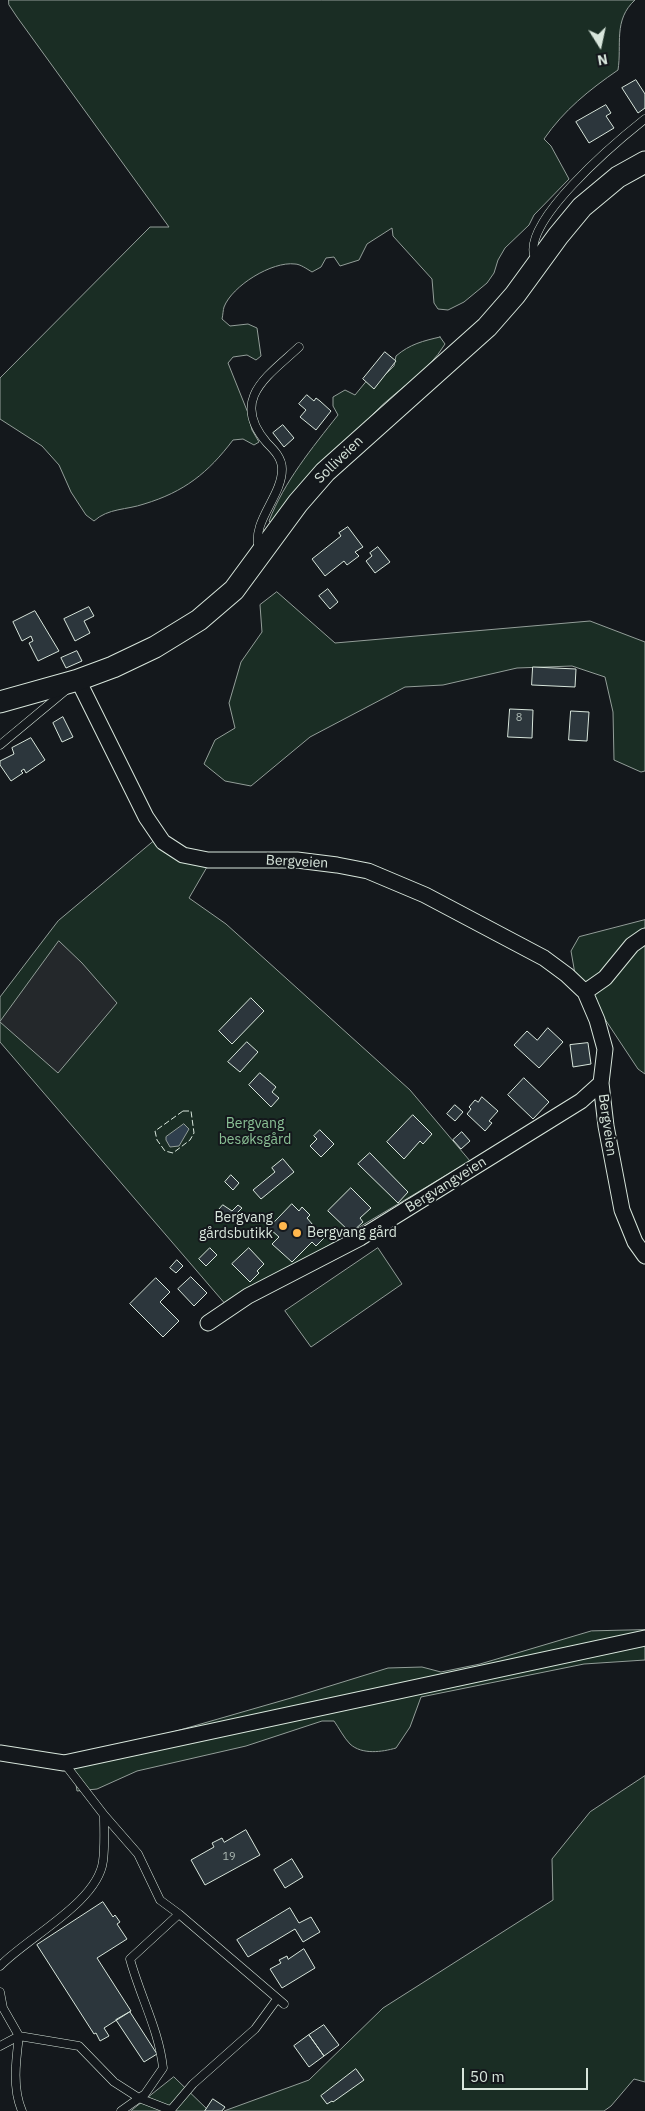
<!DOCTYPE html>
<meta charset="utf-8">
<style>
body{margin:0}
#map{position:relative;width:645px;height:2111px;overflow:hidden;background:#14181c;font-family:"IBM Plex Sans",sans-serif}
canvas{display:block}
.north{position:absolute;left:575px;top:20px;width:50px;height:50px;-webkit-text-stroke:4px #14181c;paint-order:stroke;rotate:170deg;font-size:14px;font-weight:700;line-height:20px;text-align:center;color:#d8e6dc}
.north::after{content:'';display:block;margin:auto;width:18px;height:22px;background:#d8e6dc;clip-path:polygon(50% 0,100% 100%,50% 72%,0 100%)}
.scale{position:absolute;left:462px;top:2068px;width:126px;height:22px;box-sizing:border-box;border:2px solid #d8e6dc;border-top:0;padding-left:6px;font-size:15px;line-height:18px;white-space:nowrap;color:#d8e6dc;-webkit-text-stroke:4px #14181c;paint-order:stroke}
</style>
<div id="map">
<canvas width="645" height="2111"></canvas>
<div class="north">N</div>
<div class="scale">50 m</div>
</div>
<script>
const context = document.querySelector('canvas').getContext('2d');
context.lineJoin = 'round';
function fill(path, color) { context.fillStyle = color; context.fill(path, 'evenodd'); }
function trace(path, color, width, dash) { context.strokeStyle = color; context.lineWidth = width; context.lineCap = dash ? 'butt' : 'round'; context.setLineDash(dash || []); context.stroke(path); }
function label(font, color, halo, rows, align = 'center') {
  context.font = font + ' "IBM Plex Sans",sans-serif'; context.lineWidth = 4; context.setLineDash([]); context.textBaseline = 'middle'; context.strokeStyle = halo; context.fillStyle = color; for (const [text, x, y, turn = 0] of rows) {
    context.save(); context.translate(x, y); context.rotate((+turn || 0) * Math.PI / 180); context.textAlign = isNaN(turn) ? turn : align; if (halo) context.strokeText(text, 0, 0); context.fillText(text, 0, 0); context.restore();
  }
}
const green = new Path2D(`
 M9,0H635C613,20 622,45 618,70C589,90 564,110 544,139L551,146L569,179L534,215L529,225L505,248L498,260L494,273L487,283L464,302L448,310L438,309L434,303L432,279L393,236L392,228L367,244L359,260L340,266L334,257L326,258L321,267L312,272C307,269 300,264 295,264C272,261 232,286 224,307C223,310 223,315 222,319L230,326L248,324L257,328L261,356L256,360L247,355L233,357L228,363L248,413L252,430L259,442L254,445L243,439L233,440C208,473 184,492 144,504C127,510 108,508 94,521L86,515L71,492L59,465L42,446L0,419V378L150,227H169L17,17L9,5Z
 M440,337L445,344C428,373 397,389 374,413C340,450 311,493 271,523L269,521C284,482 312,448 338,415L333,406V397L345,390L355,395L373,373L385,375L394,366L396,356C410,344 423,341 440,337Z
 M277,592L335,643L590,621L645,642V771L641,772L614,760L613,712L605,677L572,666L517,668L443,685L405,687L310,737L251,786L225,781L204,764L215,740L235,728L229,703L241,662L262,632L260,605Z
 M154,841L207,867L189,898L226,924L410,1090L470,1161L227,1306L0,1042V997L58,921Z
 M645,920V1074L638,1069L575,974L571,951L579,937Z
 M378,1248L402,1284L311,1347L285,1311Z
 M645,1630V1660L584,1664L421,1697L410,1727L396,1748C382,1752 362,1755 350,1744C344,1738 339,1728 334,1721H322L246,1746L137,1771L97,1789L77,1791L73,1765L159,1736L291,1698L388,1668L422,1667L441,1672L480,1664L591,1631Z
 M645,1776V2082L634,2079L611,2106L604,2111H224L309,2080L383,2008L553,1900L552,1859L590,1812Z
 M174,2077L209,2111H131Z`);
fill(green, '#1a2d24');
trace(green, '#939e99', 1);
const parking = new Path2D(`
 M59,941L82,963L117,1003L58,1073L0,1022Z`);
fill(parking, '#24282b');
trace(parking, '#939e99', 1);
const water = new Path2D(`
 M184,1124L189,1129L179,1146L170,1147L166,1140V1137Z`);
fill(water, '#2f3f4d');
trace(water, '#939e99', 1);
const building = new Path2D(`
 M636,80L645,94V108L638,113L622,88Z
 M606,105L611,113L606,116L614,128L589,143L576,122Z
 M385,352L396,361L374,389L363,379Z
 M307,395L314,401L316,398L320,401L331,411L316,430L300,417L306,410L299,404Z
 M283,425L294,438L284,447L273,433Z
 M348,527L363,547L355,552L359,556L347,565L344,561L325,576L312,559L341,536L339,533Z
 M378,547L390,562L375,573L366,561L372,556L370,553Z
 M328,589L338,602L330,609L319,596Z
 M89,607L94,616L84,621L90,633L75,641L64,619Z
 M35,611L59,651L38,661L29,643L33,641L31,636L22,641L13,622Z
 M77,651L82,661L66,668L61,658Z
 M533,667L576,669L575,687L532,685Z
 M510,709L533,710L532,738L508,737Z
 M571,711L589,712L587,741L569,740Z
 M63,717L73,737L62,742L53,723Z
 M31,738L45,760L26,773L24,769L21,771L23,773L11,781L0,765V761L14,754L12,748Z
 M251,998L264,1011L232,1044L219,1031Z
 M548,1028L563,1042L539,1068L514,1045L527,1031L537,1040Z
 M247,1042L258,1052L240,1072L228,1062Z
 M588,1043L591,1064L573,1067L570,1045Z
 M260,1073L276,1087L272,1092L279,1098L271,1107L249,1085Z
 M524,1078L549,1102L533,1119L508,1095Z
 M482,1097L498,1111L489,1121L492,1123L485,1131L467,1114L471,1109L469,1107L475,1100L478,1102Z
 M455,1105L463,1112L455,1121L447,1114Z
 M413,1115L432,1134L423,1144L420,1141L404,1159L387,1142Z
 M320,1130L334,1144L321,1157L310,1146L317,1139L314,1136Z
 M462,1132L470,1141L461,1149L453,1140Z
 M370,1153L408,1192L398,1203L358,1164Z
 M283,1159L294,1172L261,1199L253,1190L275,1172L272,1168Z
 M231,1175L239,1183L233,1190L225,1182Z
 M351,1188L371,1208L360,1218L363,1222L351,1233L328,1211Z
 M292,1204L299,1211L302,1207L310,1215L307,1218L324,1238L316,1246L312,1242L292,1262L272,1244L279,1237L269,1228Z
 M223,1205L232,1211L238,1205L242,1208L232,1218L227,1213L226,1220L220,1223L216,1220L215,1214Z
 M210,1248L217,1255L206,1266L199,1259Z
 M249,1248L264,1264L257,1271L259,1273L250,1282L232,1264Z
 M177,1260L183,1266L176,1273L170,1268Z
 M191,1277L207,1293L194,1306L178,1289Z
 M156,1278L170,1292L160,1302L179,1321L163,1337L130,1304Z
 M246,1830L260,1855L205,1885L191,1860L214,1847L212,1843L222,1838L224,1842Z
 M292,1859L303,1877L285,1888L274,1870Z
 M103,1902L113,1917L115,1915L120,1922L117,1924L127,1939L97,1958L131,2011L104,2028L109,2036L100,2041L96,2033L94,2034L37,1945Z
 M290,1908L299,1923L311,1917L320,1932L303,1942L295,1929L248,1957L237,1940Z
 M304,1949L315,1968L282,1988L270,1969L281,1963L279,1960L287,1956L288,1959Z
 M130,2012L157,2054L144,2062L116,2020Z
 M324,2025L339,2045L324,2056L309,2035Z
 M309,2035L324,2056L309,2067L294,2046Z
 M356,2069L364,2080L333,2102L332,2101L327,2104L321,2096Z
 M213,2099L225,2107L222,2111H205Z`);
fill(building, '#2c363c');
trace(building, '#d8e6dc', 1);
const lane = new Path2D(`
 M537,261C512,228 621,138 645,119
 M259,549C251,521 282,497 282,469C282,458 274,450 267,443C229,399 268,376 299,347
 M0,745L65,691
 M64,1763L104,1815L138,1854L160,1900L179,1914L284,2004
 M0,1966C28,1937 98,1902 103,1861C105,1846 104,1830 104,1815
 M0,1992L3,2008L19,2036L0,2046
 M22,2111C12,2088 16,2060 19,2036L79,2046L114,2082L139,2098L170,2110
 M121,2111L145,2094L163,2068C159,2030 140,1996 130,1959L179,1914
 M170,2111L193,2084L255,2029L277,1999`);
const street = new Path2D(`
 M78,680L146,817L163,842L183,855L208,860H297L337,865L368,871L425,895L544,958L567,975L585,992L597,1020L605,1049L601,1083L606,1126L622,1210L635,1242L645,1256
 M585,992L605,978L632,945L645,936
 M208,1323L248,1296L360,1238L581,1101L601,1083
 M0,1753L64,1763L645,1638`);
const secondary = new Path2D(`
 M0,702L78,680L113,667L155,647L199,620L234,590L298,503L325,472L487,327L515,295L558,236L582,207L618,177L645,162`);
trace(lane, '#d8e6dc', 9);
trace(street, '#d8e6dc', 17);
trace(secondary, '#d8e6dc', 23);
trace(lane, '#14181c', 8);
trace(street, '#14181c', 15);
trace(secondary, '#14181c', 21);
trace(new Path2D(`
 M183,1111H191L194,1133L190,1140L173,1153L165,1151L157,1140L155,1131Z`), '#d8e6dc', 1, [6, 2.5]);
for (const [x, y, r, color] of [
 [283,1226,5,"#ffb74d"],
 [297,1233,5,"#ffb74d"]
]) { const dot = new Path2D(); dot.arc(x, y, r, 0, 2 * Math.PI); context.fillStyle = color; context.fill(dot); trace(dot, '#14181c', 2); }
label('11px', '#adbab4', null, [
 ["8",519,718],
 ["19",229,1857]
]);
label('14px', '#d8e6dc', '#14181c', [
 ["Solliveien",339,460,-44],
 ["Bergveien",297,862,3],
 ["Bergveien",607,1125,82],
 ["Bergvangveien",446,1185,-32]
]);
label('14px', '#8ac095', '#14181c', [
 ["Bergvang",255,1124],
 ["besøksgård",255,1140]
]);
label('14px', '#d8e6dc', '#14181c', [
 ["Bergvang",273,1218],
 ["gårdsbutikk",273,1234],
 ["Bergvang gård",307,1233,"left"]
], 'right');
</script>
